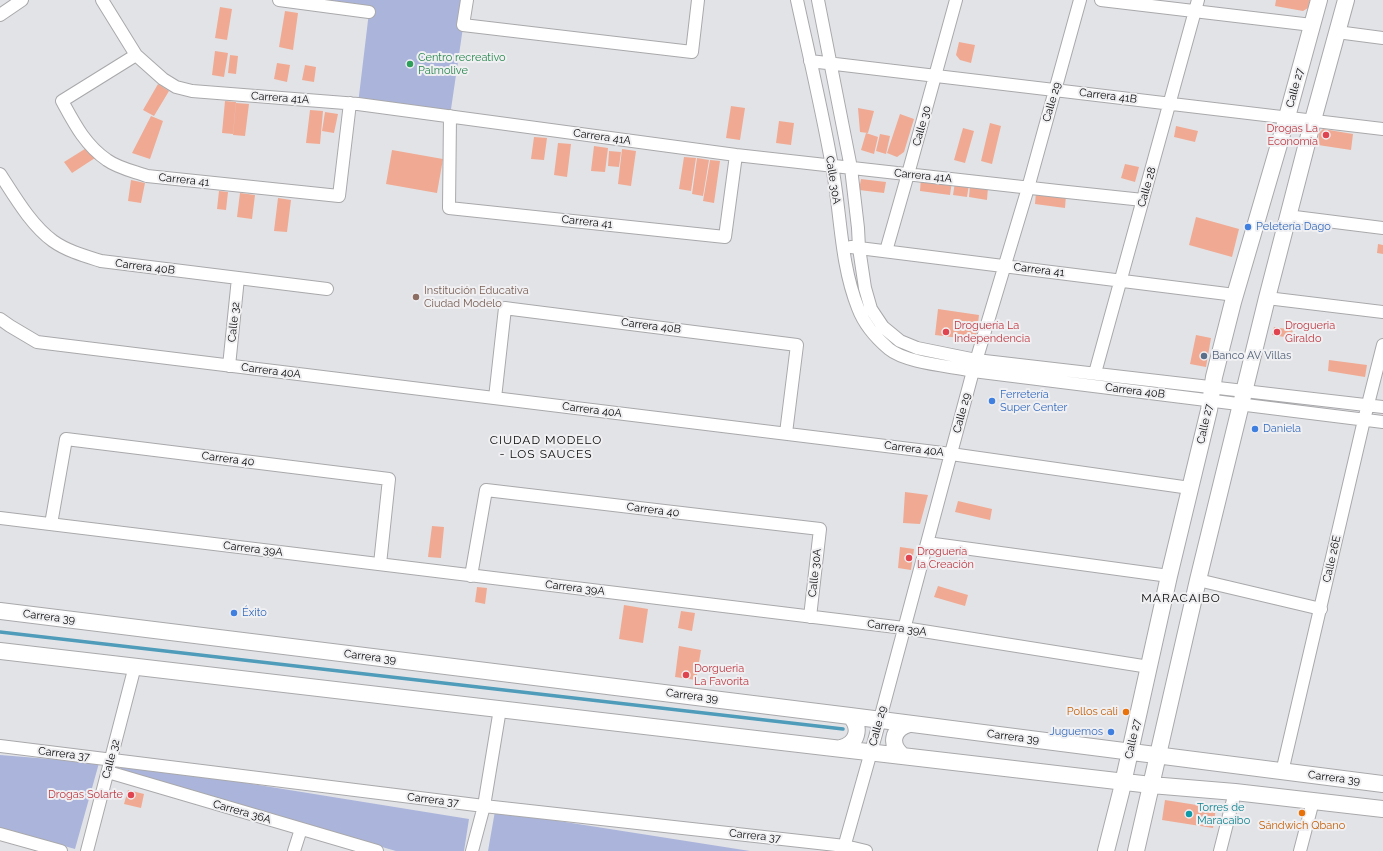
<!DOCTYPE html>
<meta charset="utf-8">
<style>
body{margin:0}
canvas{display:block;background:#e2e3e6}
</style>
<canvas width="1383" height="851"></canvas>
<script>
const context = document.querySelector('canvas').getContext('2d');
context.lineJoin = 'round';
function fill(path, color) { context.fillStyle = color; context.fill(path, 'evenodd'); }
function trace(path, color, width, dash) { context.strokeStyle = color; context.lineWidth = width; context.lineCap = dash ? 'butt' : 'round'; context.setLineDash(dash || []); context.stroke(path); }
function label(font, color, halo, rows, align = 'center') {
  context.font = font + ' Raleway,sans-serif'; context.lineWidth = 4; context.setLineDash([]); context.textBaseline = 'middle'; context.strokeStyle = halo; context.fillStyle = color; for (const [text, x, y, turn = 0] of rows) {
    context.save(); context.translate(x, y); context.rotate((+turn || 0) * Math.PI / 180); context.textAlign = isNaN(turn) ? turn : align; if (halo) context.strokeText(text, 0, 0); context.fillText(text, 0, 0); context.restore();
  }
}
fill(new Path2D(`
 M279,0H467L450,116L358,104L369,12Z
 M0,755L99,763L75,849L0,828Z
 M122,763L469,819L464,851H396L120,772Z
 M495,811L750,851H488Z`), '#abb5dc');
trace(new Path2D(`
 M0,632L843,729`), '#4e9cba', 3.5);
fill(new Path2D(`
 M1276,0H1310L1308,8L1303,11L1275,6Z
 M220,7L232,9L227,40L215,38Z
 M285,11L298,13L293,50L279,47Z
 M959,42L975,45L971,63L960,60L956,55Z
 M215,51L228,53L224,77L212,75Z
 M230,55L238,56L236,74L228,73Z
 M277,63L290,65L287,82L274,79Z
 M305,65L316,67L314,82L302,80Z
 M158,84L169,91L154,116L143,110Z
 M225,101L236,102L233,134L222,133Z
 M236,103L249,104L245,136L233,135Z
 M731,106L745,108L740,140L726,138Z
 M858,108L874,111L868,133L860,132Z
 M310,110L323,111L320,144L306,143Z
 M325,112L338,114L334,133L322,131Z
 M900,114L914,119L904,152L897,157L887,153Z
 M151,116L163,121L150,159L132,153Z
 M779,121L794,123L791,145L776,143Z
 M990,123L1001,126L992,164L981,161Z
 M1176,126L1198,131L1195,142L1174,137Z
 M963,128L974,131L965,163L954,160Z
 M1323,129L1353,134L1351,150L1318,145L1319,133Z
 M866,133L878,137L874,154L861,150Z
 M880,134L890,136L886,154L876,151Z
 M534,137L547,138L544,160L531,159Z
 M558,143L571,144L567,177L554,175Z
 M594,146L608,148L605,172L591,171Z
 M88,147L95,158L72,173L64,162Z
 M622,149L636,151L631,186L618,184Z
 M392,150L443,159L437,193L386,184Z
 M609,151L621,152L619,167L608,166Z
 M684,157L696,158L691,191L679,189Z
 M697,158L709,160L703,196L692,194Z
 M710,160L720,161L714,203L703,201Z
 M1125,164L1139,167L1135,182L1121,178Z
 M921,177L952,181L950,195L920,191Z
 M861,179L886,182L884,193L859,190Z
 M131,180L145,183L141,203L128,201Z
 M955,182L969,184L967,197L953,195Z
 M970,185L988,187L987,200L969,197Z
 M219,191L228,192L226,210L217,209Z
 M1036,192L1066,195L1065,208L1035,204Z
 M240,193L255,195L252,219L237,217Z
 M278,198L291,200L287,232L274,231Z
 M1196,217L1239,229L1232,257L1189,245Z
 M1378,244L1383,245V254L1377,253Z
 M938,309L979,315L976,340L935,335Z
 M1274,327L1293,330L1291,338L1272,335Z
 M1196,335L1211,338L1206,367L1190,364Z
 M1329,360L1367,365L1365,377L1328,371Z
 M905,492L928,495L920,524L903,523Z
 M958,501L992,509L990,520L955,512Z
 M432,526L444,527L441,558L428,557Z
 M900,547L914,549L911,570L898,568Z
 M938,586L968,595L965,606L934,597Z
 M477,587L487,588L485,604L475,602Z
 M624,605L648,609L643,643L619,639Z
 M681,611L695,613L692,631L678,628Z
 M679,646L701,650L696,680L675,677Z
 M128,790L144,794L141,808L124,804Z
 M1165,800L1216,808L1213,828L1162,820Z`), '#f0aa93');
const minor = new Path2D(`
 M102,0L136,55L163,79L176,87L192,91L358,104L736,155L1058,191L1143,200
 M279,0L369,12
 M467,0L463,25L692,52L698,0
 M797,0C809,55 822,110 832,166C841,213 840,263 858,308C864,324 876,338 889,349C906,363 950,366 973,371L1383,422
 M818,0L851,168L858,228L859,248L865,288L871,309L883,327L900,341L917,348L976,360L1383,407
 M1101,0L1312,25
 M0,15L22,0
 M1337,32L1383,38
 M136,55L62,101C74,123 85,145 107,160C118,168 133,171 147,176L339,196L350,103
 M810,61L1383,129
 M450,116L449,208L725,237L736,155
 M0,174C15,197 31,225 53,241C67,251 85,256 101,261L327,289
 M1287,216L1383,228
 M851,247L1235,295
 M886,251L908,174L956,0
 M1267,298L1383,312
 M0,319L10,326L37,342L951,454L1190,488
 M229,366L238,278
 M1095,373L1198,0
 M495,398L505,308L512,309L797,345L786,433
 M0,518L904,628L1149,667
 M51,524L66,439L389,479L380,564
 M927,543L1169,576
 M471,576L486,490L707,516L820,529L810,617
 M1198,580L1321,609
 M0,746L484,806L845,846L866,851
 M108,772L377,851
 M1282,772L1364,420L1383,345
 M0,834L61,851
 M87,851L135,666
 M294,851L301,829
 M472,851L484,806L500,709
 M843,851L876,734L973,371L1028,188L1080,0
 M1220,851L1235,792
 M1300,851L1313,801`);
const major = new Path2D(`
 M0,611L850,716L1383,784
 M0,651L1151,785L1235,792L1383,809
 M841,748C857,744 862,728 850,716
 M903,756C889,745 892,729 909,724
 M1106,851L1121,792L1169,576L1209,410L1214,377L1233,302L1287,117L1319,0
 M1136,851L1198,580L1267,298L1313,120L1346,0`);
trace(minor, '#a9a9ac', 14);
trace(major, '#a9a9ac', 18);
trace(minor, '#fff', 12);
trace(major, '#fff', 16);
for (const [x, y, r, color] of [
 [410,64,4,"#2e9e5b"],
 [1326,135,4,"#e0444e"],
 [1248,227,4,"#3f7fe0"],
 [416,297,4,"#8d6e63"],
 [946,332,4,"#e0444e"],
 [1277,332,4,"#e0444e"],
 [1204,356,4,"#5c6f8a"],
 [992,401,4,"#3f7fe0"],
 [1255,429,4,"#3f7fe0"],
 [909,558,4,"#e0444e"],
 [234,613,4,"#3f7fe0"],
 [686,675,4,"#e0444e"],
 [1126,712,4,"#e8710a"],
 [1111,732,4,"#3f7fe0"],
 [131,795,4,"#e0444e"],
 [1302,813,4,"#e8710a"],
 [1189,814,4,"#0f9aa8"]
]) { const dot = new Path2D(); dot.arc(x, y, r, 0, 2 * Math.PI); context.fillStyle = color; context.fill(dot); trace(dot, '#f0f0f3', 1.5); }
label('11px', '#27864d', '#f0f0f3', [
 ["Centro recreativo",418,58],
 ["Palmolive",418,71]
], 'left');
label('11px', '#0b0b0c', '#f0f0f3', [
 ["Calle 27",1295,88,-75],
 ["Carrera 41B",1108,96,7],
 ["Carrera 41A",280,98,4],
 ["Calle 29",1052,102,-74],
 ["Calle 30",922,126,-74],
 ["Carrera 41A",602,137,8],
 ["Carrera 41A",923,176,6],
 ["Carrera 41",184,180,6],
 ["Calle 30A",833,180,81],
 ["Calle 28",1147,187,-74],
 ["Carrera 41",587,222,6],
 ["Carrera 40B",145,267,7],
 ["Carrera 41",1039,270,7],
 ["Calle 32",234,322,-84],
 ["Carrera 40B",651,326,7],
 ["Carrera 40A",271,371,7],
 ["Carrera 40B",1135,391,7],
 ["Carrera 40A",592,410,7],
 ["Calle 29",962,413,-75],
 ["Calle 27",1205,424,-78],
 ["Carrera 40A",914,449,7],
 ["Carrera 40",228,459,7],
 ["Carrera 40",653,510,7],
 ["Carrera 39A",253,549,7],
 ["Calle 26E",1332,559,-77],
 ["Calle 30A",815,573,-84],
 ["Carrera 39A",575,588,7],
 ["Carrera 39",49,617,7],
 ["Carrera 39A",897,628,8],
 ["Carrera 39",370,657,7],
 ["Carrera 39",692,696,7],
 ["Calle 29",878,726,-75],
 ["Carrera 39",1013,737,7],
 ["Calle 27",1133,739,-78],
 ["Carrera 37",64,754,7],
 ["Calle 32",111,759,-75],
 ["Carrera 39",1334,778,7],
 ["Carrera 37",433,800,7],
 ["Carrera 36A",242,812,16],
 ["Carrera 37",755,836,6]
]);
label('11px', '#be3a42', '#f0f0f3', [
 ["Drogas La",1318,129,"right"],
 ["Economía",1318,142,"right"],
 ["Droguería La",954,326],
 ["Independencia",954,339],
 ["Drogueria",1285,326],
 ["Giraldo",1285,339],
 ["Droguería",917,552],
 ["la Creación",917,565],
 ["Dorgueria",694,669],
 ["La Favorita",694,682],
 ["Drogas Solarte",123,795,"right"]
], 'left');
label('11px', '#366cbe', '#f0f0f3', [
 ["Peletería Dago",1256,227],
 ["Ferretería",1000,395],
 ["Super Center",1000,408],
 ["Daniela",1263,429],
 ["Éxito",242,613],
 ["Juguemos",1103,732,"right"]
], 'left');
label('11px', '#785e54', '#f0f0f3', [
 ["Institución Educativa",424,291],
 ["Ciudad Modelo",424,304]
], 'left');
label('11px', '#4e5e75', '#f0f0f3', [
 ["Banco AV Villas",1212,356]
], 'left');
label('11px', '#c56008', '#f0f0f3', [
 ["Pollos cali",1118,712],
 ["Sándwich Qbano",1302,826,"center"]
], 'right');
label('11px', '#0d838f', '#f0f0f3', [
 ["Torres de",1197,808],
 ["Maracaibo",1197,821]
], 'left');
context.letterSpacing = '1px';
label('12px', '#0b0b0c', '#f0f0f3', [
 ["CIUDAD MODELO",546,440],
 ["- LOS SAUCES",546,454],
 ["MARACAIBO",1181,598]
]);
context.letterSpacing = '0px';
</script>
